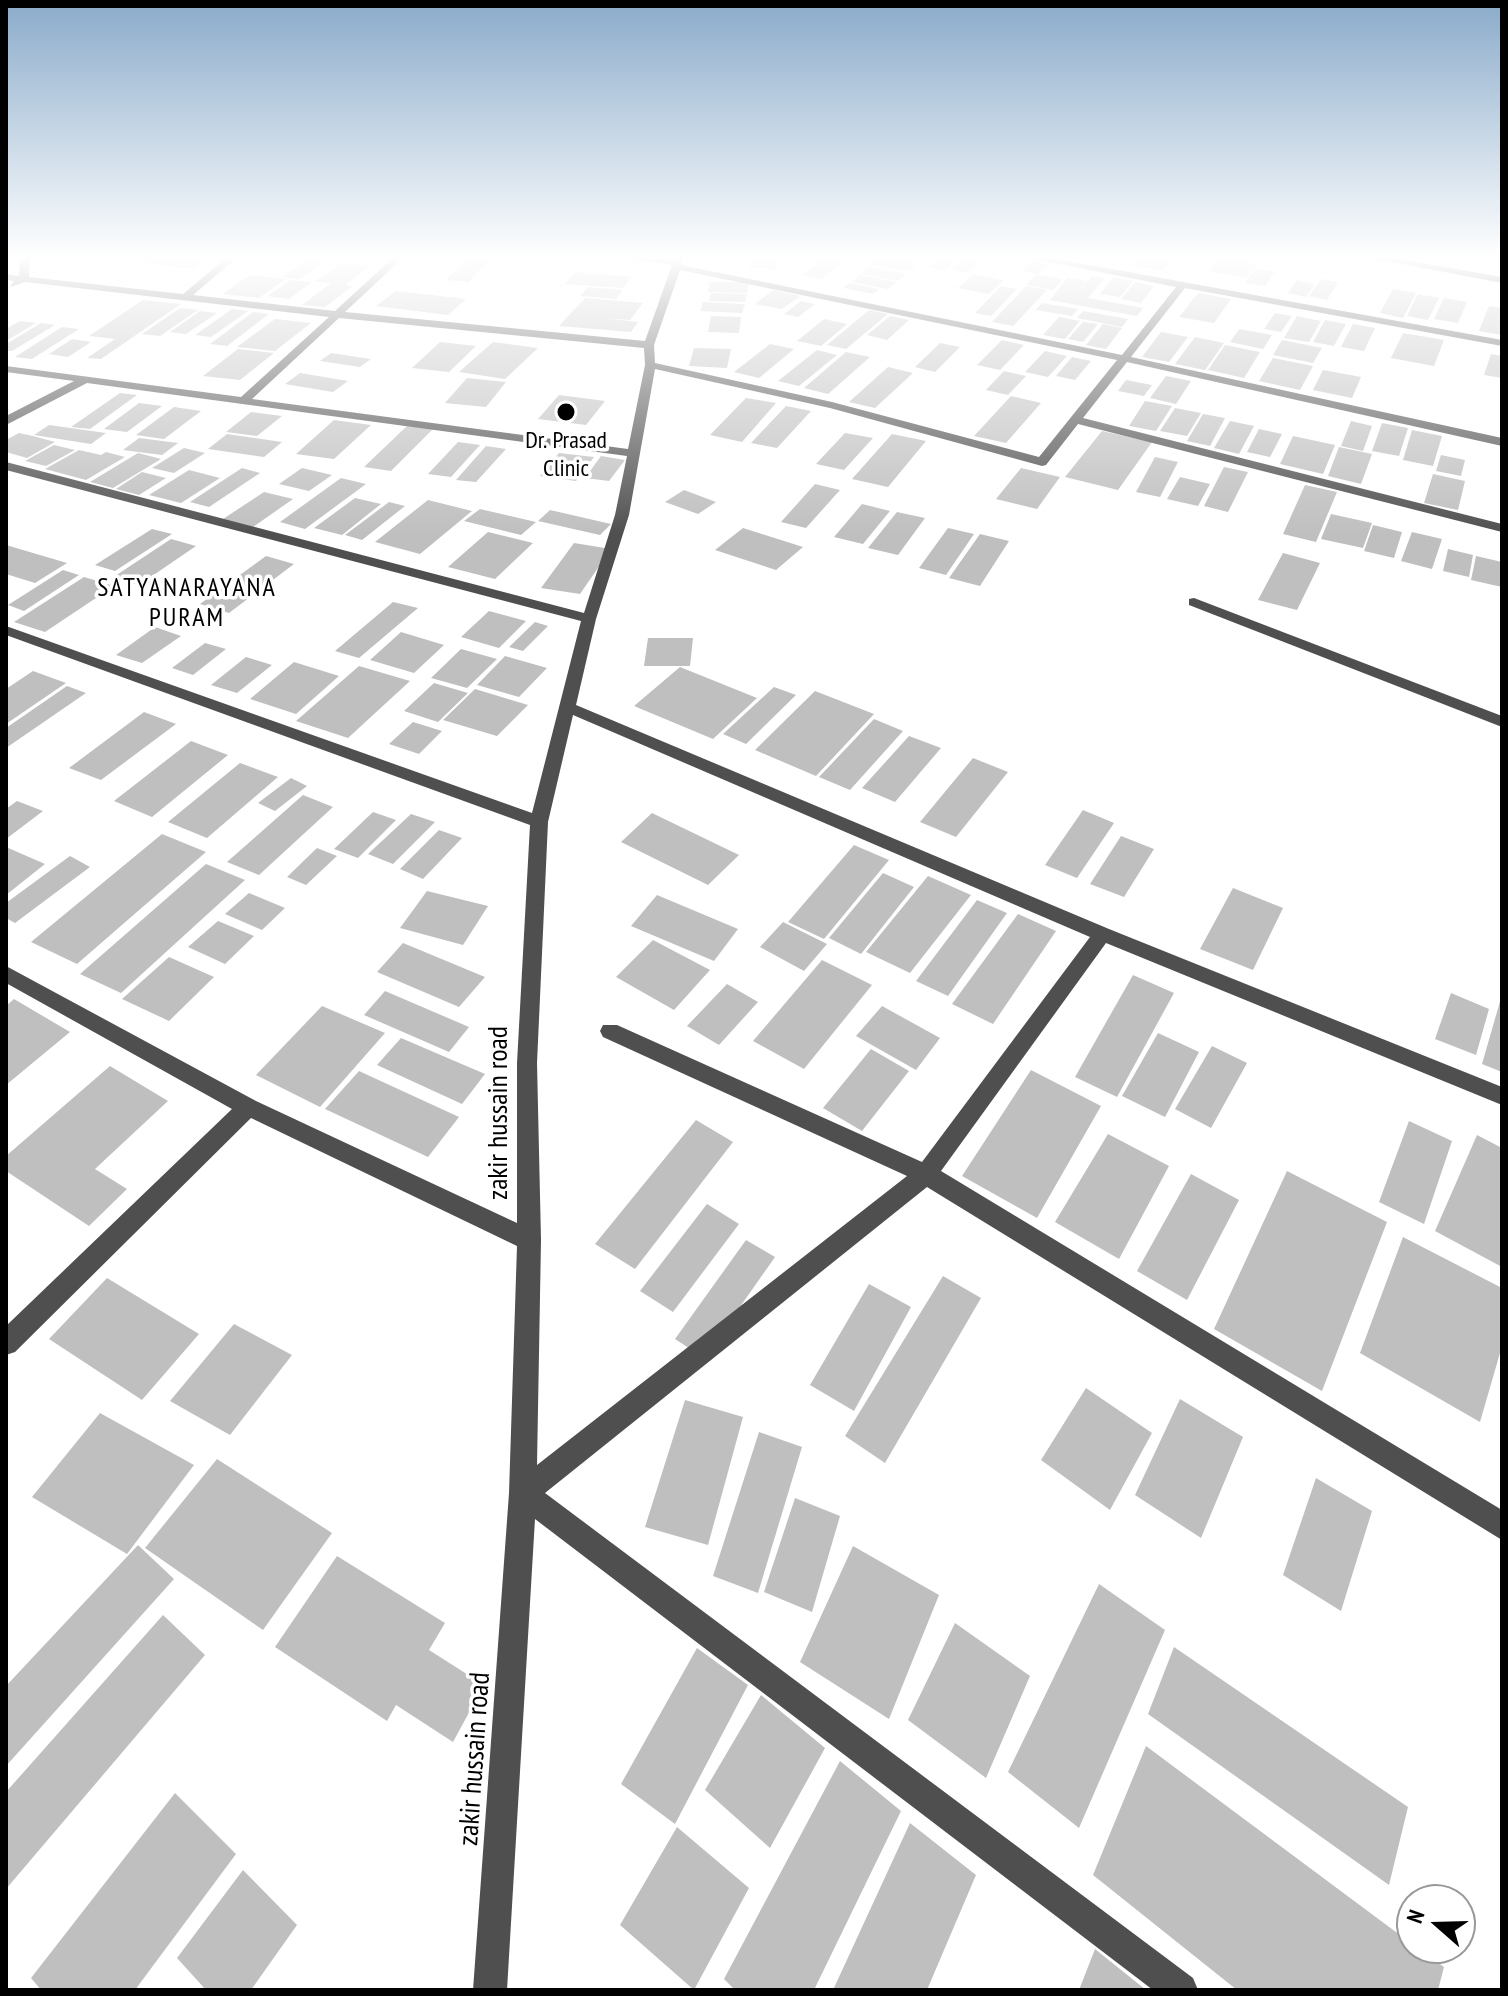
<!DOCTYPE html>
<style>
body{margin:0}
#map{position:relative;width:1508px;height:1996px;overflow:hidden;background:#fff;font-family:"PT Sans Narrow",sans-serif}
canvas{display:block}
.frame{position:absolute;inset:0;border:8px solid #000;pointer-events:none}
.north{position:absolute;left:1396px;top:1884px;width:80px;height:80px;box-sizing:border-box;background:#fff;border:2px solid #999;border-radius:50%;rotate:290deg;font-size:22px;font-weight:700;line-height:32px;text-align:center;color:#000}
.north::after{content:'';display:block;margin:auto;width:28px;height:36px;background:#000;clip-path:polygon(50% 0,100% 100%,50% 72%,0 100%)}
</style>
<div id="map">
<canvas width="1508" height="1996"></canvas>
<div class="frame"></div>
<div class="north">N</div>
</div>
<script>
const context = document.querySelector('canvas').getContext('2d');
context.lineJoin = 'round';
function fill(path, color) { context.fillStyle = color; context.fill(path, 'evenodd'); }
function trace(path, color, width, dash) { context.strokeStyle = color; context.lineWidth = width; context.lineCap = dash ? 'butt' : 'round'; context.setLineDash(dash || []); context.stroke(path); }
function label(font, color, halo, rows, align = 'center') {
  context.font = font + ' "PT Sans Narrow",sans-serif'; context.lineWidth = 7; context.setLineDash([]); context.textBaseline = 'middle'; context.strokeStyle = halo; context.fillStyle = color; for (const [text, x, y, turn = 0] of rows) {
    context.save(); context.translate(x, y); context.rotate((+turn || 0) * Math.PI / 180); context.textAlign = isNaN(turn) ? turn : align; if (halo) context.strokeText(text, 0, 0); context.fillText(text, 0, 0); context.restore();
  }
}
fill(new Path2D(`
 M104,255H142L131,262L98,259Z
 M149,255H216L192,269L137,262Z
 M755,255H783L775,269L748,267Z
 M941,255H961L945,271L928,267Z
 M966,255L985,256L968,273L950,270Z
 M880,256L918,263L908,271L871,264Z
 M1138,256L1170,262L1162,271L1130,265Z
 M826,257L845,260L822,279L802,275Z
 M1220,258L1257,264L1246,278L1209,271Z
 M465,260L488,261L469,282L446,280Z
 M307,261L324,263L300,279L282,277Z
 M1031,261L1049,264L1039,274L1021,271Z
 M342,263L371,266L345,285L353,286L325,307L302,305L331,283L315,281Z
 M869,267L906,274L898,281L861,274Z
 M1255,268L1275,272L1265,286L1245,283Z
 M575,272L632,277L623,288L565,284Z
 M973,274L1004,280L989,294L958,288Z
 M1036,274L1063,279L1053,290L1026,285Z
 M250,275L286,279L259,298L222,294Z
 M860,275L896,282L888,289L852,282Z
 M1092,276L1105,278L1088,298L1143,308L1137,316L1050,300L1067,278L1086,281L1075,295Z
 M1114,277L1133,281L1120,297L1100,294Z
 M1321,279L1338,282L1327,300L1309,296Z
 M291,280L312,282L289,299L267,296Z
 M1297,280L1315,284L1306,297L1288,293Z
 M710,282H749L747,293L708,292Z
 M1135,282L1154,286L1141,303L1121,299Z
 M849,283L879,289L873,294L843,288Z
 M1001,286L1017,289L991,316L975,313Z
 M1026,286L1047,290L1013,326L992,322Z
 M588,287L623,290L616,299L580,296Z
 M1393,289L1416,293L1403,318L1380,313Z
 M773,290L800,296L782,309L755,304Z
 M396,291L466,299L448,315L376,306Z
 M711,293L747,294L745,302L709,301Z
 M1198,293L1231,299L1214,323L1179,317Z
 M1418,294L1439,298L1428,320L1407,316Z
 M585,298L643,303L630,320L605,318L638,322L631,332L559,326Z
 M1444,298L1467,302L1458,323L1434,319Z
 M143,300L181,304L101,359L87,358L115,339L89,336Z
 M801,301L815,304L798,317L784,314Z
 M703,302L745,304L742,313L700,311Z
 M1042,303L1078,309L1072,316L1036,310Z
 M1489,306L1502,308V335L1479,331Z
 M180,308L198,310L160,336L142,334Z
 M232,309L248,311L211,337L195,335Z
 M869,310L888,314L846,349L827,345Z
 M200,311L217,313L186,334L170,332Z
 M1083,311L1128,319L1122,327L1077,318Z
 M253,312L269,314L227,346L210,344Z
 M1275,313L1292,316L1281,332L1264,329Z
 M711,316L741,317L739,333L708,332Z
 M890,316L909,320L887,340L867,335Z
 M1297,316L1321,321L1309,342L1284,338Z
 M1059,317L1080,321L1065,339L1043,335Z
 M275,319L311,323L275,351L237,347Z
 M824,319L847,324L821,346L797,341Z
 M1325,320L1346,324L1334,346L1313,342Z
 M20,321L36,323L6,341V329Z
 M1083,322L1098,324L1083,342L1068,339Z
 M41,323L55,325L12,351H6V344Z
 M1103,324L1122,328L1106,349L1086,345Z
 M1353,324L1375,328L1364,351L1341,347Z
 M62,327L79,329L32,359L15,357Z
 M1239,329L1272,335L1263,349L1230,342Z
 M1161,332L1188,337L1169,362L1142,357Z
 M1403,333L1444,340L1434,366L1391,358Z
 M1195,337L1224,343L1205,370L1175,364Z
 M72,339L91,342L68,357L49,354Z
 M1002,340L1024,345L1000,370L977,365Z
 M1282,340L1322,348L1313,363L1273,355Z
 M440,342L476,346L449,372L412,368Z
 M493,342L538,348L505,379L459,372Z
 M940,343L960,347L935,372L915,367Z
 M770,344L794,349L759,378L734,372Z
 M1225,345L1260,352L1244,378L1208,370Z
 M694,348L731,349L727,368L689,366Z
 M238,349L274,353L240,380L203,376Z
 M817,350L837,355L799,386L778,381Z
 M1045,351L1067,356L1048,377L1025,372Z
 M846,352L870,357L828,394L804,388Z
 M331,353L371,359L360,367L320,361Z
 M1491,354L1502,356V378L1484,375Z
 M1072,357L1091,361L1075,380L1056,376Z
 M1273,358L1313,366L1300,390L1259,381Z
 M888,367L913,373L875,408L849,402Z
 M1323,370L1361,377L1352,398L1313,390Z
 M1004,371L1026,376L1008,395L986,390Z
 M300,373L348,381L333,392L285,384Z
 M1166,376L1191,381L1176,404L1150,398Z
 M467,378L506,382L486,407L445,403Z
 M1126,380L1152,385L1144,396L1118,391Z
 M120,393L137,395L90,429L71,427Z
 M559,395L605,401L586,425L538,419Z
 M1011,396L1041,403L1006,443L974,436Z
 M746,398L776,403L742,442L710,435Z
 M1145,401L1172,406L1156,431L1129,426Z
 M139,403L162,406L127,432L104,429Z
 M786,406L811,411L777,448L751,443Z
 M174,407L201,411L164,439L136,435Z
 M1175,408L1201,413L1187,436L1160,431Z
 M251,412L282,416L257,436L226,432Z
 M1203,414L1225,418L1210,446L1187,441Z
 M334,420L371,425L334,459L296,454Z
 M1230,421L1254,426L1239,454L1214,448Z
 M1351,421L1372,426L1363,451L1341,446Z
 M1382,423L1408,428L1399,456L1372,451Z
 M49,425L106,433L91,444L34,435Z
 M407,426L433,429L391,471L364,467Z
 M1259,429L1282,434L1270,457L1247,452Z
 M1412,430L1442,436L1433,466L1403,460Z
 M1102,431L1152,442L1118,490L1065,477Z
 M19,433L33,436L55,442L27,458L6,452V440Z
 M845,433L873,438L844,470L816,464Z
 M227,434L282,442L264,457L208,449Z
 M892,434L926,441L888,487L852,479Z
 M1293,436L1335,445L1323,474L1280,464Z
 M139,438L178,443L162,455L123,450Z
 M458,442L480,445L451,477L428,474Z
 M54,445L75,450L46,466L25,461Z
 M486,446L506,449L476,482L456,480Z
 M1339,447L1372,454L1361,484L1328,476Z
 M184,448L205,453L174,473L152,468Z
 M79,450L101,455L106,452L125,457L86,480L45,469Z
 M138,453L161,459L113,488L90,482Z
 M559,453L594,457L576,481L540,476Z
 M1441,455L1465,460L1461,476L1436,471Z
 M601,456L625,460L609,481L585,478Z
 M1155,457L1178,462L1160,497L1136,492Z
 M1224,467L1248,472L1228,512L1204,506Z
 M242,468L260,473L209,507L190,502Z
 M302,468L332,475L309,491L279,484Z
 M1021,468L1060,477L1037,509L996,499Z
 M189,470L220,478L181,503L149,495Z
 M142,472L166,478L139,495L116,489Z
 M1433,474L1465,481L1458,510L1424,503Z
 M1180,477L1210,484L1198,506L1167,499Z
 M341,478L366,484L305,529L280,522Z
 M815,484L840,490L806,528L781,522Z
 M1305,485L1337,492L1316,542L1283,534Z
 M684,490L716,502L698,514L665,502Z
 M264,492L293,499L253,527L223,519Z
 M355,498L381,504L342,535L314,528Z
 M428,500L472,511L420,554L375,542Z
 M389,502L405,506L362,540L345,535Z
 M862,504L890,511L863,544L834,537Z
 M480,509L536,522L521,535L464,521Z
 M550,510L611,524L600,535L538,521Z
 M897,512L925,518L898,555L868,548Z
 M1331,514L1372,523L1363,548L1321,539Z
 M1373,525L1402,532L1394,558L1364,551Z
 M743,528L803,547L776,570L715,550Z
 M948,528L974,534L946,575L919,568Z
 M152,529L172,534L115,571L95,565Z
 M488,532L533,543L495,579L448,567Z
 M1412,532L1442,539L1432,569L1401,561Z
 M980,534L1009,541L980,586L949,578Z
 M171,539L196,546L139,585L112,578Z
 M574,543L611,549L580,594L541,588Z
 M6,545L67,563L35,583L6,574Z
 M1448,549L1473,555L1469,577L1443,571Z
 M1283,553L1320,563L1297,610L1258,600Z
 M266,556L294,564L229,613L200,604Z
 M1476,556L1502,562V587L1471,580Z
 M63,570L79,575L24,611L8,605Z
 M84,577L114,586L45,632L14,622Z
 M393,602L418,608L359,658L335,651Z
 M489,611L526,621L499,648L461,637Z
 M535,622L548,626L523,651L509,647Z
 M155,627L181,636L142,663L116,655Z
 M401,632L444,645L414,673L370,660Z
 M648,638H693L690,666H644Z
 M205,643L226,649L193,675L172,668Z
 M461,649L497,659L467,688L431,678Z
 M505,656L547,668L519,697L477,685Z
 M246,657L272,665L237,693L211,685Z
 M294,662L339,676L296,714L250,699Z
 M359,666L410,681L348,738L296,721Z
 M680,667L757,698L713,739L634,706Z
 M33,671L66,683L6,724V689Z
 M434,683L468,693L438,722L404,711Z
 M67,686L86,693L6,748V728Z
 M774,687L796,695L746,744L723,734Z
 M475,689L528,705L497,736L443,720Z
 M815,691L874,714L816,776L755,750Z
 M144,712L176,724L101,780L69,768Z
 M874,719L903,731L850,790L819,777Z
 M413,722L442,731L419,754L389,744Z
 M909,736L941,748L895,802L862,788Z
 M191,741L228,755L152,817L114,801Z
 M973,758L1008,772L956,837L920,822Z
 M240,763L278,777L207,838L168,822Z
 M291,778L307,786L275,811L258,803Z
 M303,795L333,807L259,875L227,862Z
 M17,801L43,811L6,839V809Z
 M1083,810L1114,823L1077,878L1045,865Z
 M373,812L396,820L358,858L334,849Z
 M652,813L739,855L708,885L621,842Z
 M411,814L435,822L393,864L368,854Z
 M439,830L462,838L423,879L400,869Z
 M162,834L206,852L77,964L31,942Z
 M1121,836L1154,849L1124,897L1090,884Z
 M854,845L889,860L824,939L788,922Z
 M6,847L45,864L6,895Z
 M317,848L337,856L306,885L287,877Z
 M70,856L90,867L15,923L6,918V903Z
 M206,864L245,880L121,993L80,974Z
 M883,873L914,887L861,954L829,938Z
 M928,876L971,895L910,973L866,952Z
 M1233,888L1283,908L1253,970L1200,949Z
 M427,891L488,906L463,945L400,928Z
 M249,893L285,908L262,930L225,914Z
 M657,895L738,929L714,961L631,926Z
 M977,900L1007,913L948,996L916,981Z
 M1018,914L1056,931L993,1024L952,1004Z
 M218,921L254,936L225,964L188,947Z
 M783,922L827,944L804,971L760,947Z
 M653,940L710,970L674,1010L616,977Z
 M403,943L485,977L459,1007L377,972Z
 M169,957L214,977L169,1021L122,999Z
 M822,960L872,985L804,1069L753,1041Z
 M1133,975L1174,993L1117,1097L1075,1077Z
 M727,984L758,1002L719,1045L687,1026Z
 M385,991L469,1027L449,1052L364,1015Z
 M1451,993L1489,1009L1476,1055L1435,1039Z
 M1501,998H1502V1072L1482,1064Z
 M14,999L70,1032L6,1085V1006Z
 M322,1006L385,1033L320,1107L256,1075Z
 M882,1006L940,1038L916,1070L856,1036Z
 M1158,1033L1199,1052L1165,1117L1122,1096Z
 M401,1038L485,1074L462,1104L377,1065Z
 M1212,1046L1247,1063L1211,1128L1175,1109Z
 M871,1049L909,1071L862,1131L823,1108Z
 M110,1066L168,1101L95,1169L127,1189L89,1226L6,1171V1156Z
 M1031,1070L1101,1106L1037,1218L962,1176Z
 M359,1071L459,1117L428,1157L325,1109Z
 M696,1120L733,1142L635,1269L595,1244Z
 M1409,1121L1452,1141L1424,1224L1379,1202Z
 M1108,1134L1169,1166L1119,1259L1055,1222Z
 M1477,1135L1502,1148V1267L1435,1231Z
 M1287,1171L1387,1222L1322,1391L1214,1329Z
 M1191,1174L1239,1200L1187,1300L1137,1271Z
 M707,1204L739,1224L673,1312L640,1291Z
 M1403,1237L1502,1288V1346L1480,1422L1360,1353Z
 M746,1240L775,1257L704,1358L675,1339Z
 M943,1276L981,1298L885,1463L845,1436Z
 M107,1278L199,1334L142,1400L49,1339Z
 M869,1284L911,1307L854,1411L810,1385Z
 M234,1324L292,1355L230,1435L170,1401Z
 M1086,1388L1152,1433L1110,1510L1041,1460Z
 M1180,1399L1243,1437L1201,1538L1135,1495Z
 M685,1400L743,1417L708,1545L645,1527Z
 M100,1413L194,1465L127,1554L32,1497Z
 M759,1432L802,1447L758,1593L713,1576Z
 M217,1459L332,1533L263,1630L145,1548Z
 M1316,1478L1372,1511L1341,1611L1283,1575Z
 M795,1498L840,1516L812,1612L764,1592Z
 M138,1545L174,1579L6,1766V1686Z
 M853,1546L939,1595L889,1719L800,1662Z
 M337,1556L445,1623L429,1650L484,1685L453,1742L396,1705L387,1721L275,1647Z
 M1099,1584L1165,1630L1079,1828L1008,1772Z
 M163,1615L205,1655L6,1889V1792Z
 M955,1623L1030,1676L986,1778L908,1720Z
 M1174,1647L1408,1807L1389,1885L1148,1714Z
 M697,1648L748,1685L675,1824L621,1784Z
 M761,1695L825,1748L770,1848L705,1790Z
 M1146,1746L1412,1944V1948H1418L1444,1967L1438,1990H1237L1093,1875Z
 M840,1761L901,1811L814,1990H735L724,1979Z
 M175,1793L236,1854L135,1990H41L31,1978Z
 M910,1823L976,1875L927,1990H833Z
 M677,1827L749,1888L694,1990L620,1925Z
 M243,1870L297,1925L251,1990H206L177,1958Z
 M1095,1949L1146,1990H1079Z`), '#bfbfbf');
fill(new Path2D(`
 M20,255H30L29,277L183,294L230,255H240L193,295L335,311L396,255H406L345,312L645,341L672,265L602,255L674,260L675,255H684L681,265L1122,355L1176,287L1013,255H1035L1502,340V346L1185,288L1131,357L1502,438V446L1127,362L1083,418L1502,524V532L1078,424L1046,465L1042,466L830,408L655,369L629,515L596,619L576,705L1109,929L1502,1087V1105L1106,943L941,1171L1502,1510V1540L927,1187L545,1493L1193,1978L1198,1990H1153L535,1519L507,1990H473L509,1493L517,1246L251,1118L15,1352L6,1355V1326L232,1109L6,983V966L256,1101L517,1223V1063L530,825L6,635V626L532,813L581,621L6,470V462L584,613L615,515L627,456L87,383L6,425V416L74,381L6,372V366L241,397L329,317L25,282L10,287L14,281L6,280V274L19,276ZM680,270L1117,360L1039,457L832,402L655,363L654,345ZM339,318L644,348L645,365L628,449L252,399ZM573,715L1090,937L922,1162L617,1025H603L600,1031L603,1037L907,1176L537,1465L541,1240L537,1063L548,822Z
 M1190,255H1200L1193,261L1188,258Z
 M1354,255H1377L1502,277V283Z
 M1194,598L1502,716V727L1189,605V599Z`), '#4f4f4f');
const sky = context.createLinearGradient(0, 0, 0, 535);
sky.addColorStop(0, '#8aabca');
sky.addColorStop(0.48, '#fff');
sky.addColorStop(1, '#ffffff00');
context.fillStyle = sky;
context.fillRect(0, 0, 1508, 535);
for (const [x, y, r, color] of [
 [566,412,10,"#000"]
]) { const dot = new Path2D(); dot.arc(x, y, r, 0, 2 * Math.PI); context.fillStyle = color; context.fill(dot); trace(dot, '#fff', 3); }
label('24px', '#000', '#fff', [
 ["Dr. Prasad",566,441],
 ["Clinic",566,469]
]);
context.letterSpacing = '2px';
label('26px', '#000', '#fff', [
 ["SATYANARAYANA",187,589],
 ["PURAM",187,619]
]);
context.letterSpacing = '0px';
label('28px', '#000', '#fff', [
 ["zakir hussain road",499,1113,-90],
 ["zakir hussain road",475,1759,-86]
]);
</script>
